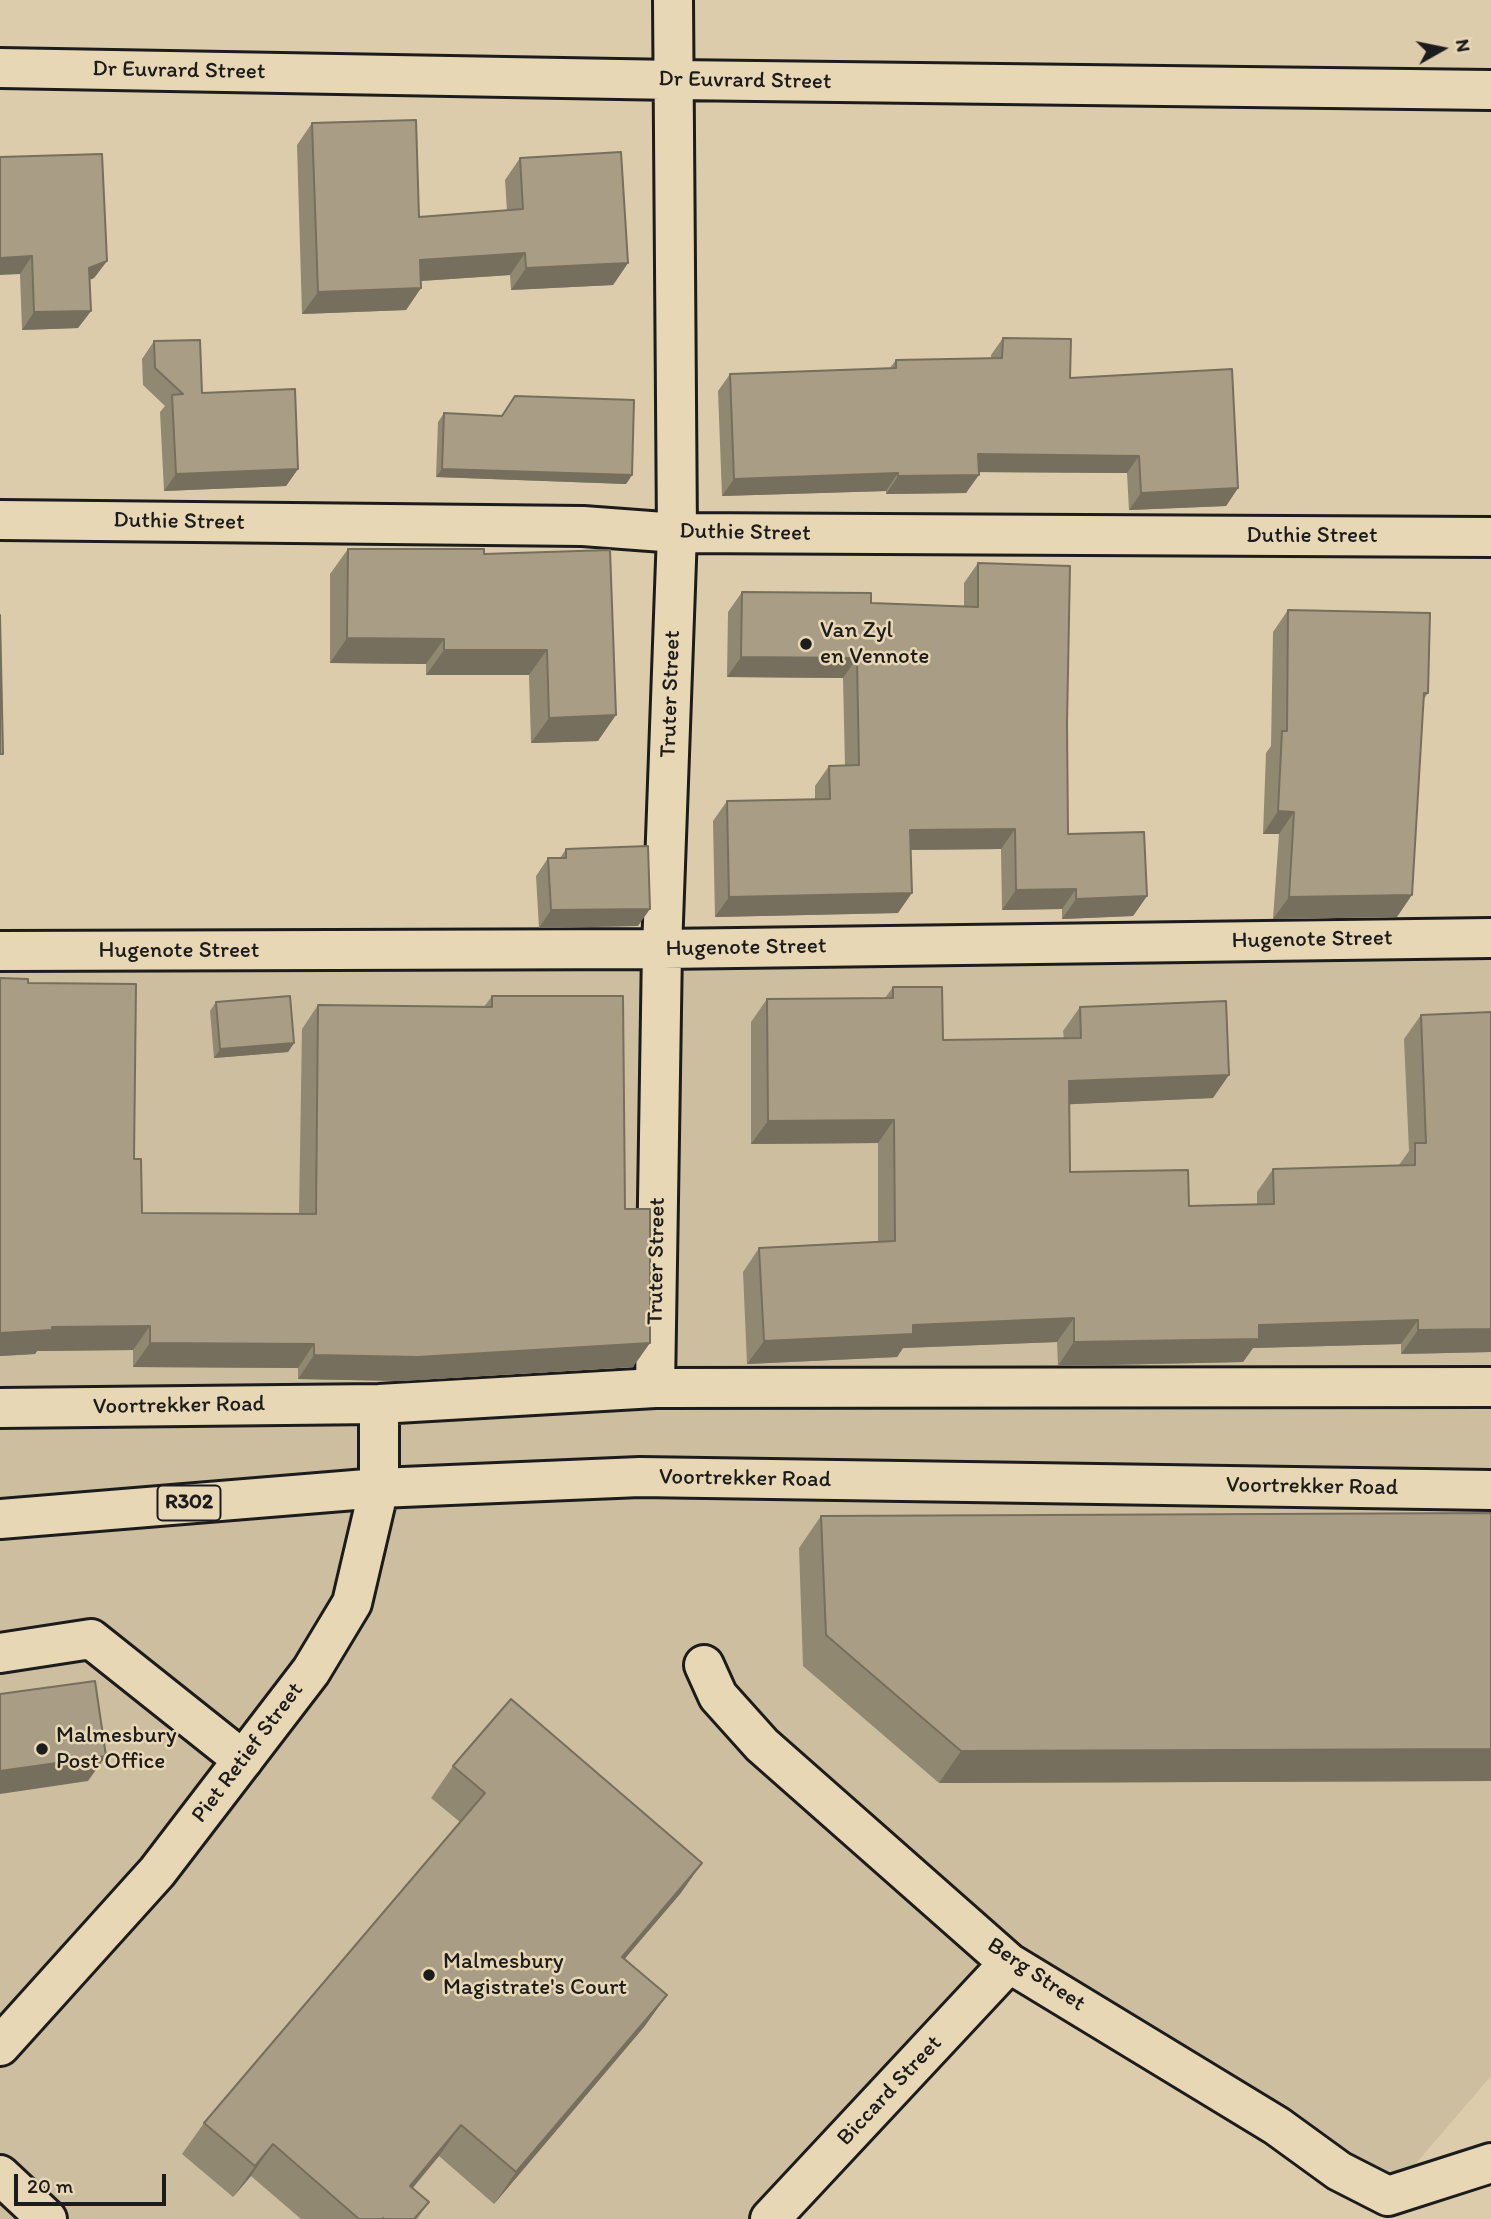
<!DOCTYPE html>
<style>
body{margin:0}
#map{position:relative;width:1491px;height:2219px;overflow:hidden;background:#dcccab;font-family:Itim,sans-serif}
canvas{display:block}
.north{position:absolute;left:1407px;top:14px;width:70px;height:70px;-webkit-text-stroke:5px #e8d7b4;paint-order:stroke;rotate:81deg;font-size:19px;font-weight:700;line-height:28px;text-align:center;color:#1c1c1c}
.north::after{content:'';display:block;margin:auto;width:24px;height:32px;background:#1c1c1c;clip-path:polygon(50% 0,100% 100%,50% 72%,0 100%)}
.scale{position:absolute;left:14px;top:2174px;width:152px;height:32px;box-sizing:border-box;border:4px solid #1c1c1c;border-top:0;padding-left:9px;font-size:21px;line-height:24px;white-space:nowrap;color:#1c1c1c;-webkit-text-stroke:5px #e8d7b4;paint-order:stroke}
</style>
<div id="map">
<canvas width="1491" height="2219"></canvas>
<div class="north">N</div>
<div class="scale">20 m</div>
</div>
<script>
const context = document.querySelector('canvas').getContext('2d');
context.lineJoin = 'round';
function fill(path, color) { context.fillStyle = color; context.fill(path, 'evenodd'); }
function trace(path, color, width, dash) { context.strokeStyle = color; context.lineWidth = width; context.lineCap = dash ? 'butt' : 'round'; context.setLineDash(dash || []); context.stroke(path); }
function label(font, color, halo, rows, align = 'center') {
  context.font = font + ' Itim,sans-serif'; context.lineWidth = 5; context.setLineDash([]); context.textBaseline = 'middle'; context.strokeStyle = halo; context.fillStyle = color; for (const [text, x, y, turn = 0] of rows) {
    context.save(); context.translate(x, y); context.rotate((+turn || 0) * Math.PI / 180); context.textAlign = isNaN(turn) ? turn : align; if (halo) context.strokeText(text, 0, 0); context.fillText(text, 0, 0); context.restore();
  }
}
fill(new Path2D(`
 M1491,938V2076L1388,2196L1009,1963L770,2219H0V951Z`), '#cdbea0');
const minor = new Path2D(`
 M0,68L675,80L1491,90
 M0,520L583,526L677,533L1491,537
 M0,951L662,949L1491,938
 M655,1388L662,949L677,533L673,0
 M0,1653L91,1639L243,1760
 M704,1665L718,1696L762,1745L1009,1963L1277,2126L1339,2171L1388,2196
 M0,2175L47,2219
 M1388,2196L1491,2163
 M770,2219L1009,1963`);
const major = new Path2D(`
 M0,1408L379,1404L655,1388L1491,1387
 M0,1519L379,1488L640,1477L1491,1490
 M0,2046L157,1872L311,1671L352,1603L379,1488V1404`);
trace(minor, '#1c1c1c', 44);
trace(major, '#1c1c1c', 44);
trace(minor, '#e8d7b4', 38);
trace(major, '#e8d7b4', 38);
fill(new Path2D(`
 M312,123L419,217L507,211L505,180L520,158L628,263L613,285L511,290L510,275L421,281V288L406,310L302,314L297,145Z
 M0,157L107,261L94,278L89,280L91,311L78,328L22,330L20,274Z
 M1003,338L1070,378L1238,488L1226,506L1129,510L1127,473L978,472L966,493L886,494V491L722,496L718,391L730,374L890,368L896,360L991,358V355Z
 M154,341L202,393L298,469L286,486L164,491L160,412L165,406L143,385L142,359Z
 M444,413L502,416L632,475L626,484L436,477L438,422Z
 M348,549L484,554L610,550L598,741L531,743L529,675H426V664L330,663V574Z
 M978,563L1067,724L1068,834L1147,896L1133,916L1062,919V909L1002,910L1001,849L911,850L898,913L715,917L713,821L727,801L815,800V786L829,766H845L843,678L727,677L728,612L742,592L871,603L964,606V583Z
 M1288,610L1428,693L1424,699L1397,917L1273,919L1279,834H1263L1266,753L1271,746L1273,632Z
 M566,849L638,926L539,928L536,876L548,858H560Z
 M0,978L28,983L134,1159L142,1213L299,1214L302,1029L318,1005L484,1007L492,996L625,1209L633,1367L401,1381L298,1379V1368L133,1367V1350L37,1351L35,1354L0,1356Z
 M893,987L943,1040L1064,1039L1063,1031L1080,1007L1213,1098L1070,1104V1172L1189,1206L1257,1204V1192L1273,1169L1399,1165L1409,1151L1404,1039L1421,1015L1491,1012V1352L1401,1354V1344L1253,1348L1243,1362L1058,1366L1057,1342L903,1348L897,1357L747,1364L743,1272L759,1248L878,1242V1143L751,1144V1022L767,999L885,998Z
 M216,1002L294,1043L288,1052L214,1058L210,1011Z
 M1491,1513V1781L939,1783L803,1666L799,1548L821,1516Z
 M453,1766L702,1863L680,1894L624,1959L667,1995L644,2027L494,2204L439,2156L413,2188L429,2202L417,2219H301L251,2176L233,2197L182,2154L204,2123L460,1822L431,1798Z`), '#918872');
fill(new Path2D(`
 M525,253L510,275L405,282L420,260Z
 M32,256L20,274L0,275V258Z
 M107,261L94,278L77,285L89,268Z
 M628,263L613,285L511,290L526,268Z
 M421,288L406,310L302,314L318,292Z
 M91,311L78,328L22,330L34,312Z
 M978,454L1139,456L1127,473L966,472Z
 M298,469L286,486L164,491L176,474Z
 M442,469L632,475L626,484L436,477Z
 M898,473L886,491L722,496L734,479Z
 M979,475L966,493L886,494L898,476Z
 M1238,488L1226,506L1129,510L1141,493Z
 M347,638L444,639L426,664L330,663Z
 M444,650H547L529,675H426Z
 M741,657L857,658L843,678L727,677Z
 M616,715L598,741L531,743L549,718Z
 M1278,811L1294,812L1279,834H1263Z
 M1015,829L1001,849L896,850L910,830Z
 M1076,889L1062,909L1002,910L1016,890Z
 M912,893L898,913L715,917L729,897Z
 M1412,895L1397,917L1273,919L1289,897Z
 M1147,896L1133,916L1062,919L1076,899Z
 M650,909L638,926L539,928L551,910Z
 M294,1043L288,1052L214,1058L220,1049Z
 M1229,1075L1213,1098L1053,1105L1069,1081Z
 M894,1120L878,1143L751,1144L768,1121Z
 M1074,1318L1057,1342L903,1348L897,1357L747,1364L764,1341L913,1325Z
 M1418,1320L1401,1344L1253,1348L1243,1362L1058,1366L1074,1342L1259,1325Z
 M150,1326L133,1350L37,1351L35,1354L0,1356V1333L52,1327Z
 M1491,1329V1352L1401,1354L1418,1330Z
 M150,1343L314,1344L298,1368L133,1367Z
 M650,1343L633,1367L401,1381L298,1379L314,1355Z
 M1491,1749V1781L939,1783L961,1751Z
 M106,1756L88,1781L0,1794V1771Z
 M702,1863L680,1894L599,1989L622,1957Z
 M667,1995L644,2027L494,2204L516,2172Z
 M461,2125L439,2156L388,2217L410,2186Z
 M273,2144L251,2176L233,2197L255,2166Z`), '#766f5d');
const building = new Path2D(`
 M416,120L419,217L523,209L520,158L621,152L628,263L526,268L525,253L420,260L421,288L318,292L312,123Z
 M102,154L107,261L89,268L91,311L34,312L32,256L0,258V157Z
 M1003,338L1071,339L1070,378L1232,369L1238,488L1141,493L1139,456L978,454L979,475L898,476V473L734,479L730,374L896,368V360L1002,358Z
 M200,340L202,393L295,389L298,469L176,474L172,395L183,394L155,368L154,341Z
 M515,396L634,400L632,475L442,469L444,413L502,416Z
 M348,549H484V554L610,550L616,715L549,718L547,650H444V639L347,638Z
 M978,563L1070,566L1067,724L1068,834L1144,832L1147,896L1076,899V889L1016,890L1015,829L910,830L912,893L729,897L727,801L830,799L829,766L859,765L857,658L741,657L742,592L871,593V603L978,607Z
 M1288,610L1430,613L1428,693H1424L1412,895L1289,897L1294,812L1278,811L1282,731H1287Z
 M0,615L3,754H0Z
 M648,846L650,909L551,910L548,858H566V849Z
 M0,978L28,979V983L136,984L134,1159H141L142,1213L316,1214L318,1005L492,1007V996H623L625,1209H650V1343L418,1357L314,1355V1344L150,1343V1326L52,1327V1330L0,1333Z
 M893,987H942L943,1040L1081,1038L1080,1007L1226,1001L1229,1075L1069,1081L1070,1172L1188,1170L1189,1206L1274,1204L1273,1169L1415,1165V1143H1426L1421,1015L1491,1012V1329L1418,1330V1320L1259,1325V1339L1074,1342V1318L913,1325V1334L764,1341L759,1248L895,1241L894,1120L768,1121L767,999L893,998Z
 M290,996L294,1043L220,1049L216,1002Z
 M1491,1513V1749L961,1751L826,1635L821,1516Z
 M95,1681L106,1756L0,1771V1694Z
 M511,1699L702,1863L622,1957L667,1995L516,2172L461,2125L410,2186L429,2202L414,2219H384L383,2218L382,2219H359L273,2144L255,2166L204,2123L485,1793L453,1766Z`);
fill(building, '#a99e85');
trace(building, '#766f5d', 2);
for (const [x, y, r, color] of [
 [806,644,7,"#1c1c1c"],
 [42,1749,7,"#1c1c1c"],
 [429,1975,7,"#1c1c1c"]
]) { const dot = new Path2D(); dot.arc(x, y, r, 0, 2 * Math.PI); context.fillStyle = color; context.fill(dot); trace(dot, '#e8d7b4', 2.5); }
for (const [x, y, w] of [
 [189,1503,63]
]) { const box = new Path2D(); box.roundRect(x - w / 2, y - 17.5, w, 35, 5); context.fillStyle = '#e8d7b4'; context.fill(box); trace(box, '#1c1c1c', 2); }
label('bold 21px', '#1c1c1c', null, [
 ["R302",189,1503]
]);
label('23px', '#1c1c1c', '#e8d7b4', [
 ["Dr Euvrard Street",179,71,1],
 ["Dr Euvrard Street",745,81,1],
 ["Duthie Street",179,522,1],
 ["Duthie Street",745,533,1],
 ["Duthie Street",1312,536],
 ["Truter Street",671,694,-88],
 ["Hugenote Street",1312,940,-1],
 ["Hugenote Street",746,948,-1],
 ["Hugenote Street",179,951],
 ["Truter Street",657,1261,-89],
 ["Voortrekker Road",179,1406,-1],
 ["Voortrekker Road",745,1479,1],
 ["Voortrekker Road",1312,1487,1],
 ["Piet Retief Street",248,1753,-53],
 ["Berg Street",1036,1975,34],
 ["Biccard Street",890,2091,-47]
]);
label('23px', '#1c1c1c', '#e8d7b4', [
 ["Van Zyl",820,631],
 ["en Vennote",820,657],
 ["Malmesbury",56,1736],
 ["Post Office",56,1762],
 ["Malmesbury",443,1962],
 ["Magistrate's Court",443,1988]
], 'left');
</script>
